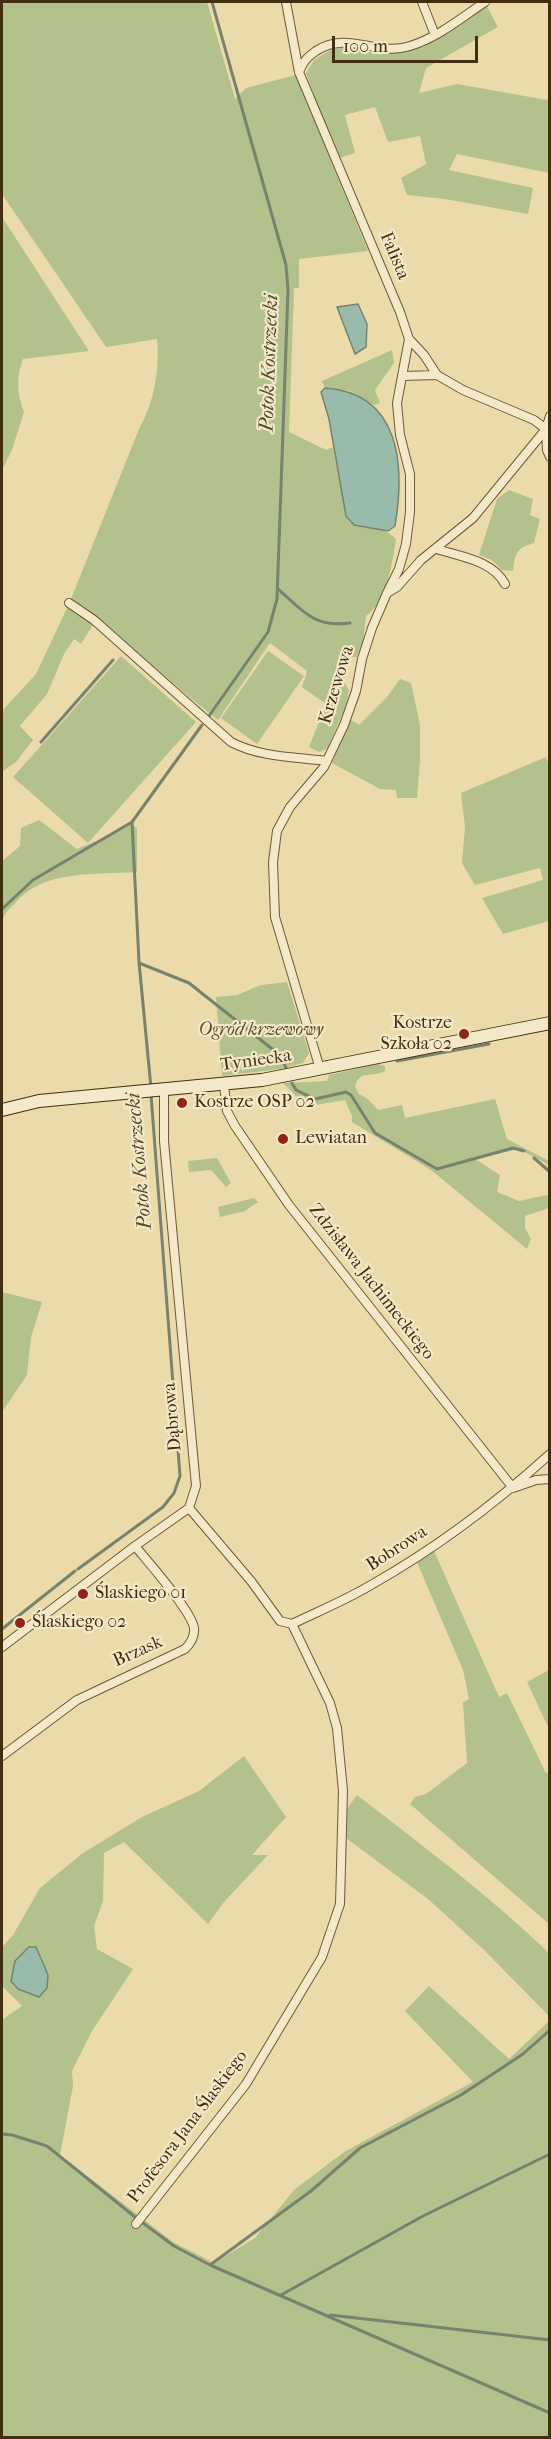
<!DOCTYPE html>
<meta charset="utf-8">
<style>
body{margin:0}
#map{position:relative;width:551px;height:2439px;overflow:hidden;background:#ecdbaa;font-family:"IM FELL French Canon",serif}
canvas{display:block}
.frame{position:absolute;inset:0;border:3px solid #432e0f;pointer-events:none}
.scale{position:absolute;left:332px;top:36px;width:146px;height:27px;box-sizing:border-box;border:3px solid #432e0f;border-top:0;padding-left:8px;font-size:18px;line-height:21px;white-space:nowrap;color:#432e0f;-webkit-text-stroke:4px #f3e8c8;paint-order:stroke}
</style>
<div id="map">
<canvas width="551" height="2439"></canvas>
<div class="frame"></div>
<div class="scale">100 m</div>
</div>
<script>
const context = document.querySelector('canvas').getContext('2d');
context.lineJoin = 'round';
function fill(path, color) { context.fillStyle = color; context.fill(path, 'evenodd'); }
function trace(path, color, width, dash) { context.strokeStyle = color; context.lineWidth = width; context.lineCap = dash ? 'butt' : 'round'; context.setLineDash(dash || []); context.stroke(path); }
function label(font, color, halo, rows, align = 'center') {
  context.font = font + ' "IM FELL French Canon",serif'; context.lineWidth = 4.5; context.setLineDash([]); context.textBaseline = 'middle'; context.strokeStyle = halo; context.fillStyle = color; for (const [text, x, y, turn = 0] of rows) {
    context.save(); context.translate(x, y); context.rotate((+turn || 0) * Math.PI / 180); context.textAlign = isNaN(turn) ? turn : align; if (halo) context.strokeText(text, 0, 0); context.fillText(text, 0, 0); context.restore();
  }
}
fill(new Path2D(`
 M2,2H207L235,99L246,88L296,75L368,251L299,259V288H294L289,432L326,450L333,447L346,516C361,533 381,523 396,539C393,561 386,603 366,616L363,642L357,657H346L344,682L349,690L347,703L327,749L319,752L309,747L326,704L302,687L307,671L270,643L218,720C168,681 122,637 71,599L139,429C154,401 160,371 157,339L106,347L2,194Z
 M485,3L498,27L426,68L419,93L457,84L547,100L549,97V173L457,154L449,170L533,188L528,214L445,199L407,195L401,178L426,164L420,136L388,142L375,107L345,115L355,153L337,159L306,73L314,60L335,47L377,53L424,47Z
 M2,217L89,351L23,359C16,377 17,394 24,412L12,450L2,470Z
 M392,350L394,363L375,390L380,403L374,405L350,391L325,388L322,381Z
 M509,490L533,499L530,515L540,519L534,543C516,548 515,554 513,571L502,570L492,560L479,555L497,499Z
 M68,606L93,625L81,644L74,639L64,654L47,694L20,726L33,740L16,762L2,772V711L36,674Z
 M268,651L304,676L257,744L221,718Z
 M121,656L196,722L88,843L13,777Z
 M400,679L411,683L420,725V760L417,798H397L396,790L380,789L332,763L350,719L359,725L387,697Z
 M546,757L549,765V921L503,934L482,898L543,880L540,868L475,885L462,863L465,827L461,793Z
 M39,820L77,849L109,836L129,822L137,828V872C95,875 44,869 15,903C9,909 4,914 2,922V861L20,846L21,828Z
 M287,982L309,1053L303,1063L280,1069L222,1076L216,997L237,995L261,985Z
 M378,1064L385,1066V1071C373,1078 359,1069 355,1087L359,1094L368,1099L378,1110L402,1105L405,1118L495,1099L507,1139L549,1161V1165L519,1149L475,1159L500,1175L497,1192L519,1201L547,1195L549,1197V1208L525,1216V1228L531,1239L527,1249L431,1170L352,1122V1116L345,1100L315,1105L296,1096L283,1083L327,1081L329,1075Z
 M217,1158L231,1183L226,1187L211,1170L189,1172L188,1161Z
 M254,1198L258,1202L245,1211L220,1217L218,1207Z
 M2,1292L42,1302L31,1337L27,1375L2,1412Z
 M434,1551L499,1697L507,1693L546,1773L549,1772V1924L410,1804L415,1797L426,1794L467,1763L463,1702L469,1699L463,1670L417,1562Z
 M549,1670V1729L527,1682Z
 M244,1756L286,1817L252,1855H268L224,1902L208,1924L124,1842L104,1853L103,1901L94,1926L97,1949L133,1969L92,2031L72,2071L73,2086L60,2155L173,2242L214,2263L255,2238L294,2190L344,2152L473,2082L405,2011L429,1986L509,2059L549,2021V2437L2,2438V2020L22,2006L2,1986V1947L13,1935L40,1888L83,1853L142,1817L199,1791Z
 M357,1795C423,1846 490,1896 549,1953V2016L484,1950L428,1899L346,1838V1810Z`), '#b3c18c');
const water = new Path2D(`
 M358,304L367,324L366,347L355,354L337,307Z
 M325,388C401,393 405,466 395,526L388,531L354,525L346,516L329,419L321,392Z
 M29,1947H36L48,1975L47,1988L39,1997L18,1989L11,1981L15,1961Z`);
fill(water, '#99bbac');
trace(water, '#77836d', 1.5);
trace(new Path2D(`
 M278,589C303,611 314,628 350,623
 M209,716L268,632L277,599L288,290L286,265L212,2
 M41,742L113,660
 M2,909L33,880L132,822
 M139,963L189,983L281,1056L286,1068
 M397,1061L489,1044
 M292,1083L296,1090L315,1099L346,1092L351,1095L375,1133L437,1169L513,1148L524,1151
 M151,1088L139,962L132,822L202,725
 M534,1158L550,1172
 M78,1569L163,1507L174,1493L180,1476L151,1095
 M2,1629L75,1571
 M2,2134L12,2135L47,2146L135,2217
 M143,2223L174,2246L210,2265L550,2413
 M210,2265L311,2191L360,2148L461,2095L523,2054L550,2030
 M281,2295L423,2216L550,2154
 M330,2315L550,2340`), '#77836d', 3);
const street = new Path2D(`
 M286,2L299,72L400,312L409,339L424,355L437,375L463,390L534,420L546,429L547,450L550,457
 M422,2L435,35
 M299,72C304,61 306,58 316,51C348,30 376,57 410,46C437,38 461,18 485,2
 M403,376L437,375
 M546,429L550,416
 M437,549C461,557 492,560 505,584
 M387,593L399,569L406,544L410,512V474L400,435L397,403L409,339
 M69,603L94,620L231,742C259,757 295,757 327,761
 M320,1069L275,917L273,862L277,831L290,807L324,767L344,725L356,691L362,659L372,628L387,593L397,587L421,560L473,518L546,429L550,430
 M224,1085L227,1111L235,1126L289,1205L513,1488
 M516,1487L536,1480L550,1479
 M292,1624C319,1611 346,1600 371,1585C435,1549 496,1503 550,1454
 M2,1647L135,1546L189,1508L196,1486L164,1141V1090
 M2,1756L77,1700L185,1649C191,1643 195,1637 194,1628C191,1610 148,1562 135,1546
 M136,2224L246,2084L322,1957L340,1904L343,1791L337,1728L330,1703L292,1624L280,1621L251,1581L189,1508`);
const secondary = new Path2D(`
 M2,1110L39,1101L262,1080L550,1023`);
trace(street, '#6d5936', 10);
trace(secondary, '#432e0f', 14);
trace(street, '#f3e8c8', 8);
trace(secondary, '#f3e8c8', 12);
for (const [x, y, r, color] of [
 [464,1034,6,"#8f2418"],
 [182,1103,6,"#8f2418"],
 [283,1139,6,"#8f2418"],
 [83,1594,6,"#8f2418"],
 [20,1623,6,"#8f2418"]
]) { const dot = new Path2D(); dot.arc(x, y, r, 0, 2 * Math.PI); context.fillStyle = color; context.fill(dot); trace(dot, '#f3e8c8', 2); }
label('18px', '#432e0f', '#f3e8c8', [
 ["Falista",394,256,67],
 ["Krzewowa",337,685,-73],
 ["Tyniecka",256,1061,-8],
 ["Zdzisława Jachimeckiego",371,1282,52],
 ["Dąbrowa",173,1417,-95],
 ["Bobrowa",397,1549,-33],
 ["Brzask",138,1652,-24],
 ["Profesora Jana Ślaskiego",188,2127,-53]
]);
label('18px', '#432e0f', '#f3e8c8', [
 ["Kostrze",452,1024,"right"],
 ["Szkoła 02",452,1045,"right"],
 ["Kostrze OSP 02",194,1103],
 ["Lewiatan",295,1139],
 ["Ślaskiego 01",95,1594],
 ["Ślaskiego 02",32,1623]
], 'left');
label('italic 18px', '#594b28', '#f3e8c8', [
 ["Ogród krzewowy",261,1031]
]);
label('italic 20px', '#544a2e', '#f3e8c8', [
 ["Potok Kostrzecki",270,363,-88],
 ["Potok Kostrzecki",140,1161,-95]
]);
</script>
